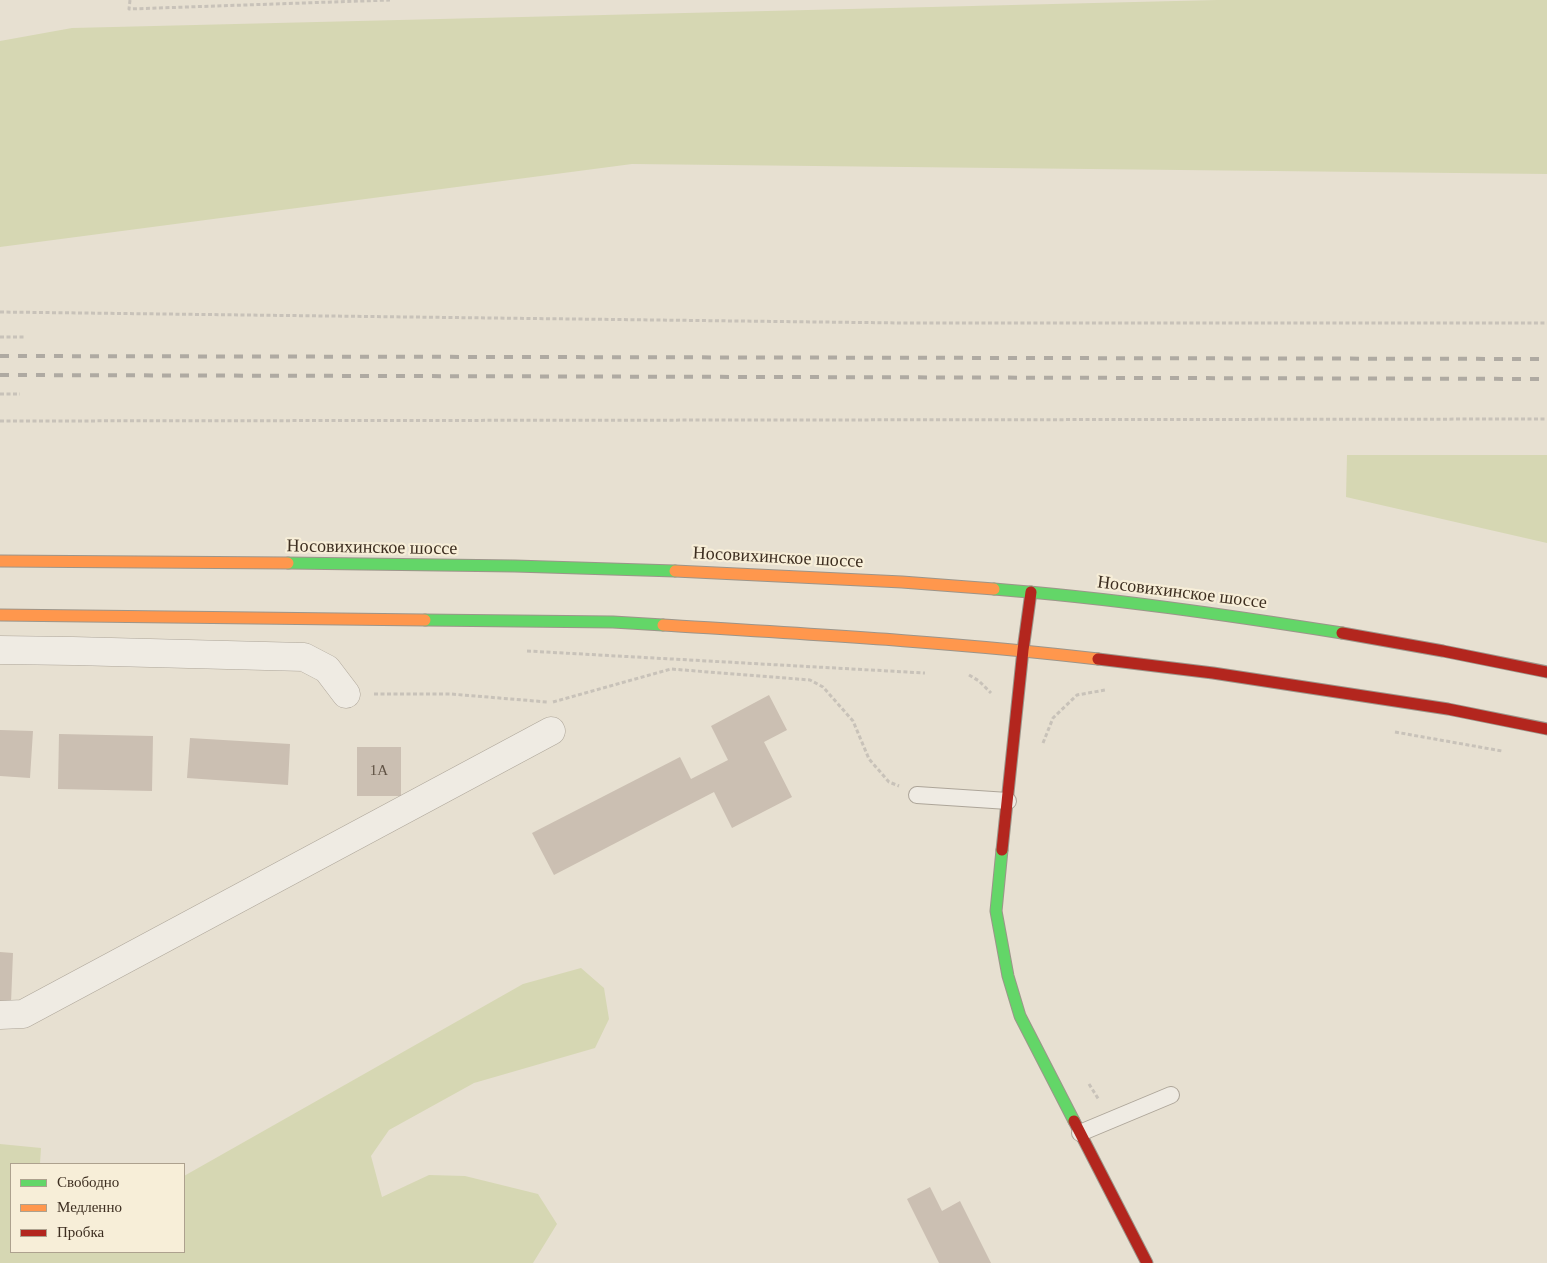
<!DOCTYPE html>
<meta charset="utf-8">
<style>
body{margin:0}
#map{position:relative;width:1547px;height:1263px;overflow:hidden;background:#e7e0d1;font-family:"Times New Roman",serif}
canvas{display:block}
.legend{position:absolute;left:10px;top:1163px;width:175px;height:90px;box-sizing:border-box;background:#f7eed8;border:1px solid #ada18e;margin:0;padding:6px 9px;list-style:none;font-size:15px;color:#3d2e20}
.legend li{display:flex;align-items:center;gap:10px;height:25px}
.legend b{width:25px;border:1px solid #ada18e}
</style>
<div id="map">
<canvas width="1547" height="1263"></canvas>
<ul class="legend">
<li><b style="height:6px;background:#63d668"></b>Свободно</li>
<li><b style="height:6px;background:#ff974d"></b>Медленно</li>
<li><b style="height:6px;background:#b3261e"></b>Пробка</li>
</ul>
</div>
<script>
const context = document.querySelector('canvas').getContext('2d');
context.lineJoin = 'round';
function fill(path, color) { context.fillStyle = color; context.fill(path, 'evenodd'); }
function trace(path, color, width, dash) { context.strokeStyle = color; context.lineWidth = width; context.lineCap = dash ? 'butt' : 'round'; context.setLineDash(dash || []); context.stroke(path); }
function label(font, color, halo, rows, align = 'center') {
  context.font = font + ' "Times New Roman",serif'; context.lineWidth = 4.5; context.setLineDash([]); context.textBaseline = 'middle'; context.strokeStyle = halo; context.fillStyle = color; for (const [text, x, y, turn = 0] of rows) {
    context.save(); context.translate(x, y); context.rotate((+turn || 0) * Math.PI / 180); context.textAlign = isNaN(turn) ? turn : align; if (halo) context.strokeText(text, 0, 0); context.fillText(text, 0, 0); context.restore();
  }
}
fill(new Path2D(`
 M1217,0H1547V174L632,164L0,247V41L72,28Z
 M1347,455H1547V543L1346,497Z
 M581,968L604,988L609,1019L595,1048L474,1083L389,1130L371,1156L382,1197L429,1175L465,1176L538,1194L557,1224L533,1263H0V1144L41,1148L40,1164H11V1252H184V1176L523,984Z`), '#d6d7b3');
fill(new Path2D(`
 M769,695L787,730L764,742L792,797L732,828L714,792L554,875L532,833L680,757L691,779L728,760L711,726Z
 M0,730L33,731L30,778L0,776Z
 M59,734L153,736L152,791L58,789Z
 M190,738L290,744L288,785L187,778Z
 M357,747H401V796H357Z
 M0,952L13,953L11,1003H0Z
 M930,1187L942,1211L960,1201L991,1263H939L907,1199Z`), '#cbbfb2');
const lane = new Path2D(`
 M917,795L1008,801
 M1080,1133L1171,1095`);
const street = new Path2D(`
 M0,650L73,651L304,657L327,669L346,694
 M0,1015L23,1014L551,731`);
const fast = new Path2D(`
 M288,563L515,566L675,571
 M994,589C1110,598 1227,615 1342,633
 M425,620L613,622L663,625
 M1002,850L996,911L1008,976L1020,1016L1074,1121`);
const slow = new Path2D(`
 M0,561L288,563
 M675,571L902,582L994,589
 M0,615L425,620
 M663,625C808,634 954,642 1098,659`);
const jam = new Path2D(`
 M1342,633L1443,651L1547,672
 M1098,659L1213,673L1448,709L1547,729
 M1002,850L1023,650L1031,592
 M1074,1121L1147,1263`);
trace(lane, '#ada599', 18);
trace(street, '#ada599', 29);
trace(fast, '#9c958a', 13);
trace(slow, '#9c958a', 13);
trace(jam, '#9c958a', 13);
trace(new Path2D(`
 M130,0L129,9L390,0
 M0,312L902,323H1547
 M0,337H24
 M0,394H20
 M0,421L1547,419
 M527,651L925,673
 M969,675L979,681L991,693
 M374,694H451L547,702
 M553,702L671,669L810,680L823,687L853,721L869,759L889,782L899,786
 M1395,732L1502,751
 M1043,743L1053,718L1077,695L1105,690
 M1089,1084L1099,1100`), '#c8c2b9', 3, [4, 2.5]);
trace(lane, '#efebe3', 16);
trace(street, '#efebe3', 28);
trace(fast, '#63d668', 11);
trace(slow, '#ff974d', 11);
trace(jam, '#b3261e', 11);
trace(new Path2D(`
 M0,356L1547,359
 M0,375L1547,379`), '#afaaa2', 4, [9, 9]);
label('15px', '#605244', null, [
 ["1А",379,771]
]);
label('18px', '#3d2e20', '#f7eed8', [
 ["Носовихинское шоссе",372,548,1],
 ["Носовихинское шоссе",778,558,3],
 ["Носовихинское шоссе",1182,593,7]
]);
</script>
